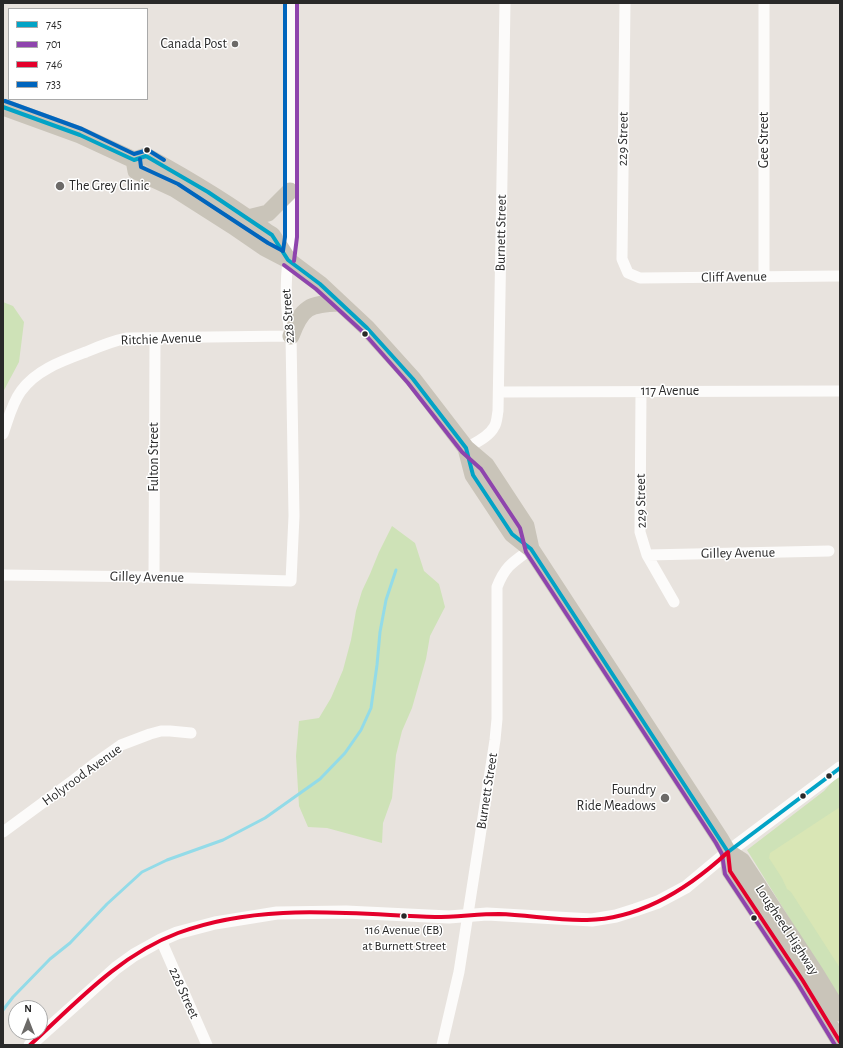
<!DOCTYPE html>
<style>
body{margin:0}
#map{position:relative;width:843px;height:1048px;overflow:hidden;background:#e8e3de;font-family:"Alegreya Sans",sans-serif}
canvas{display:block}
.frame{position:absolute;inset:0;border:4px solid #292929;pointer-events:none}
.legend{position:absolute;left:8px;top:8px;width:140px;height:92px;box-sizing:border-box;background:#fff;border:1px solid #a9a9a9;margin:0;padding:5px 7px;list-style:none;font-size:12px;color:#292929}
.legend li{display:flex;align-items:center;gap:8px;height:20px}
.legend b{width:20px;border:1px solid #a9a9a9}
.north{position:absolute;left:8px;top:1000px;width:40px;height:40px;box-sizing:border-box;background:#fff;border:1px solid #a9a9a9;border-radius:50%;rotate:0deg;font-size:11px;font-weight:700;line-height:16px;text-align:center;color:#292929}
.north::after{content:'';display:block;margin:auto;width:14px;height:18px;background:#6c6a68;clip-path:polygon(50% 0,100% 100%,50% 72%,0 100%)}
</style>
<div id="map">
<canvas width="843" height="1048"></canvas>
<div class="frame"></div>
<ul class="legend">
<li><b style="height:5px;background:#02a3c6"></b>745</li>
<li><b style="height:5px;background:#8e44ad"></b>701</li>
<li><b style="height:5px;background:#e4002b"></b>746</li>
<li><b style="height:5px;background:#0065bd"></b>733</li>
</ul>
<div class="north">N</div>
</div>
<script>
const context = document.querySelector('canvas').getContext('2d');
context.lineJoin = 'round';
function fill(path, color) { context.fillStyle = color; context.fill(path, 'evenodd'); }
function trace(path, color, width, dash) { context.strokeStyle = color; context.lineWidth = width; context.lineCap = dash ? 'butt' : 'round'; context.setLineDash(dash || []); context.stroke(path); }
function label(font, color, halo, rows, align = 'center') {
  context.font = font + ' "Alegreya Sans",sans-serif'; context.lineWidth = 3; context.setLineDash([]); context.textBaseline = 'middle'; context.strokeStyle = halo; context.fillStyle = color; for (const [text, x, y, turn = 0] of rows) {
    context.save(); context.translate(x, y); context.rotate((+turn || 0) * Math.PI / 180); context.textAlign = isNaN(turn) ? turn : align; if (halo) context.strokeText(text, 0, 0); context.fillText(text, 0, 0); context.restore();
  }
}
fill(new Path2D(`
 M3,302L13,306L24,322L19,362L3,392Z
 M392,526L415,543L424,571L439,584L445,607L430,636L426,659L412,708L402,731L396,755L392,798L383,823L382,843L327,828L308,827L299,806L296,756L299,721L319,718L331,698L343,670L351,640L356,611L362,591L370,574L379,552Z
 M840,777V1000L747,850L824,791L834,780Z`), '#cee2b7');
fill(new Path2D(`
 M840,807V968L791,892L787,889L782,878L769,858L770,853Z`), '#d9e6b5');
trace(new Path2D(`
 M3,1010L13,997L50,959L70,943L107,904L142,872L167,860L223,840L265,818L320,779L345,753L361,730L371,708L377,665L380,632L386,600L396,570`), '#93dbe8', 3);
trace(new Path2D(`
 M625,3L622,259L628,273L640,278L840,276
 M764,277V3
 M499,392L840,391
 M641,392L640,532L647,555L674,602
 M3,434C8,420 12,403 21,391C36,370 62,361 86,352C100,346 112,341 127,338L291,336
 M466,448C475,443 489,437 494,427C497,423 497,416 498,411L505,3
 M647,555L829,551
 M3,575L154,577L291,581L294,516L291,336C285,310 285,286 288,260
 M154,577L155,338
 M3,832L71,782L94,764L121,745L150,734L161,731H170L191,733
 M161,940L207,1045
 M442,1045L459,972L495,740L497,719V587C505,566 513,562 531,549`), '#fcfbfa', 11);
trace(new Path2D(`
 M288,260L291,237L290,126L291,3
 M30,1045L116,968L134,955L161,940L177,933L215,923L277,913L346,912L449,917L487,914L592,920L616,916L635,910L658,902L686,887L728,852L840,768`), '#fcfbfa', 13);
trace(new Path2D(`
 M3,107L80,135L134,160L146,156C188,179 229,203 267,232L272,235L287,258
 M134,160L136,171L175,189L233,226L265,248L288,260L320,284L367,328L413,379L466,448L486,465L526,526L531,549L721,840L728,852L730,871L803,981L840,1042
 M248,218L268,213L290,191
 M291,336C302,307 309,304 339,303
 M466,448L473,475L512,534L531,549
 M728,852L742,861L816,974L840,1013`), '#c9c4b9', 17);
trace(new Path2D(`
 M3,107L80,135L134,160L146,156L208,192L272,235L288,260L320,284L367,328L413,379L466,448L473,475L512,534L531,549L728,852
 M728,852L840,768`), '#02a3c6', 4);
trace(new Path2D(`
 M294,261L297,237V3
 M284,265L316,289L363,332L408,383L462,452L481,469L520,528L526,552L716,843L722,854L725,874L798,984L835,1045`), '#8e44ad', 4);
trace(new Path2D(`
 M728,852L730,871L803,981L840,1042
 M30,1045C75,1004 119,955 178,933C261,902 349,914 435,917C457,917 478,914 499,914C529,915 558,921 587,920C642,919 689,888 728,852`), '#e4002b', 4);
trace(new Path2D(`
 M5,101L82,129L134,154L148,150L164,160
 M140,159L141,167L178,184L268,243L283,251L285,237V3`), '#0065bd', 4);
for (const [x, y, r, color] of [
 [235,44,4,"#6c6a68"],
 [147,150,3.5,"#292929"],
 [60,186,5,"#6c6a68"],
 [365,334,3.5,"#292929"],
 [829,776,3.5,"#292929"],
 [803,796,3.5,"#292929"],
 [665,798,5,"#6c6a68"],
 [404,916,3.5,"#292929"],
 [754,918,3.5,"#292929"]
]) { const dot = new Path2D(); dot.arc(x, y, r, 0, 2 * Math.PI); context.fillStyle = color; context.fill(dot); trace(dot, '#fff', 1.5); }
label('13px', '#292929', '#fff', [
 ["116 Avenue (EB)",404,930],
 ["at Burnett Street",404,946]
]);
label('14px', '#292929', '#fff', [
 ["Canada Post",227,44],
 ["The Grey Clinic",69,186,"left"],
 ["Foundry",656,790],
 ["Ride Meadows",656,806]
], 'right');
label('14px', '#292929', '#fff', [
 ["229 Street",623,139,-89],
 ["Gee Street",764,140,-90],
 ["Burnett Street",501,233,-89],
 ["Cliff Avenue",734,277,-1],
 ["228 Street",288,316,-94],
 ["Ritchie Avenue",161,339,-2],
 ["117 Avenue",670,391],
 ["Fulton Street",154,457,-90],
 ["229 Street",641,501,-91],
 ["Gilley Avenue",738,553,-1],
 ["Gilley Avenue",147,577,1],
 ["Holyrood Avenue",82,775,-36],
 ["Burnett Street",487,791,-81],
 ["Lougheed Highway",787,930,57],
 ["228 Street",184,993,66]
]);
</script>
